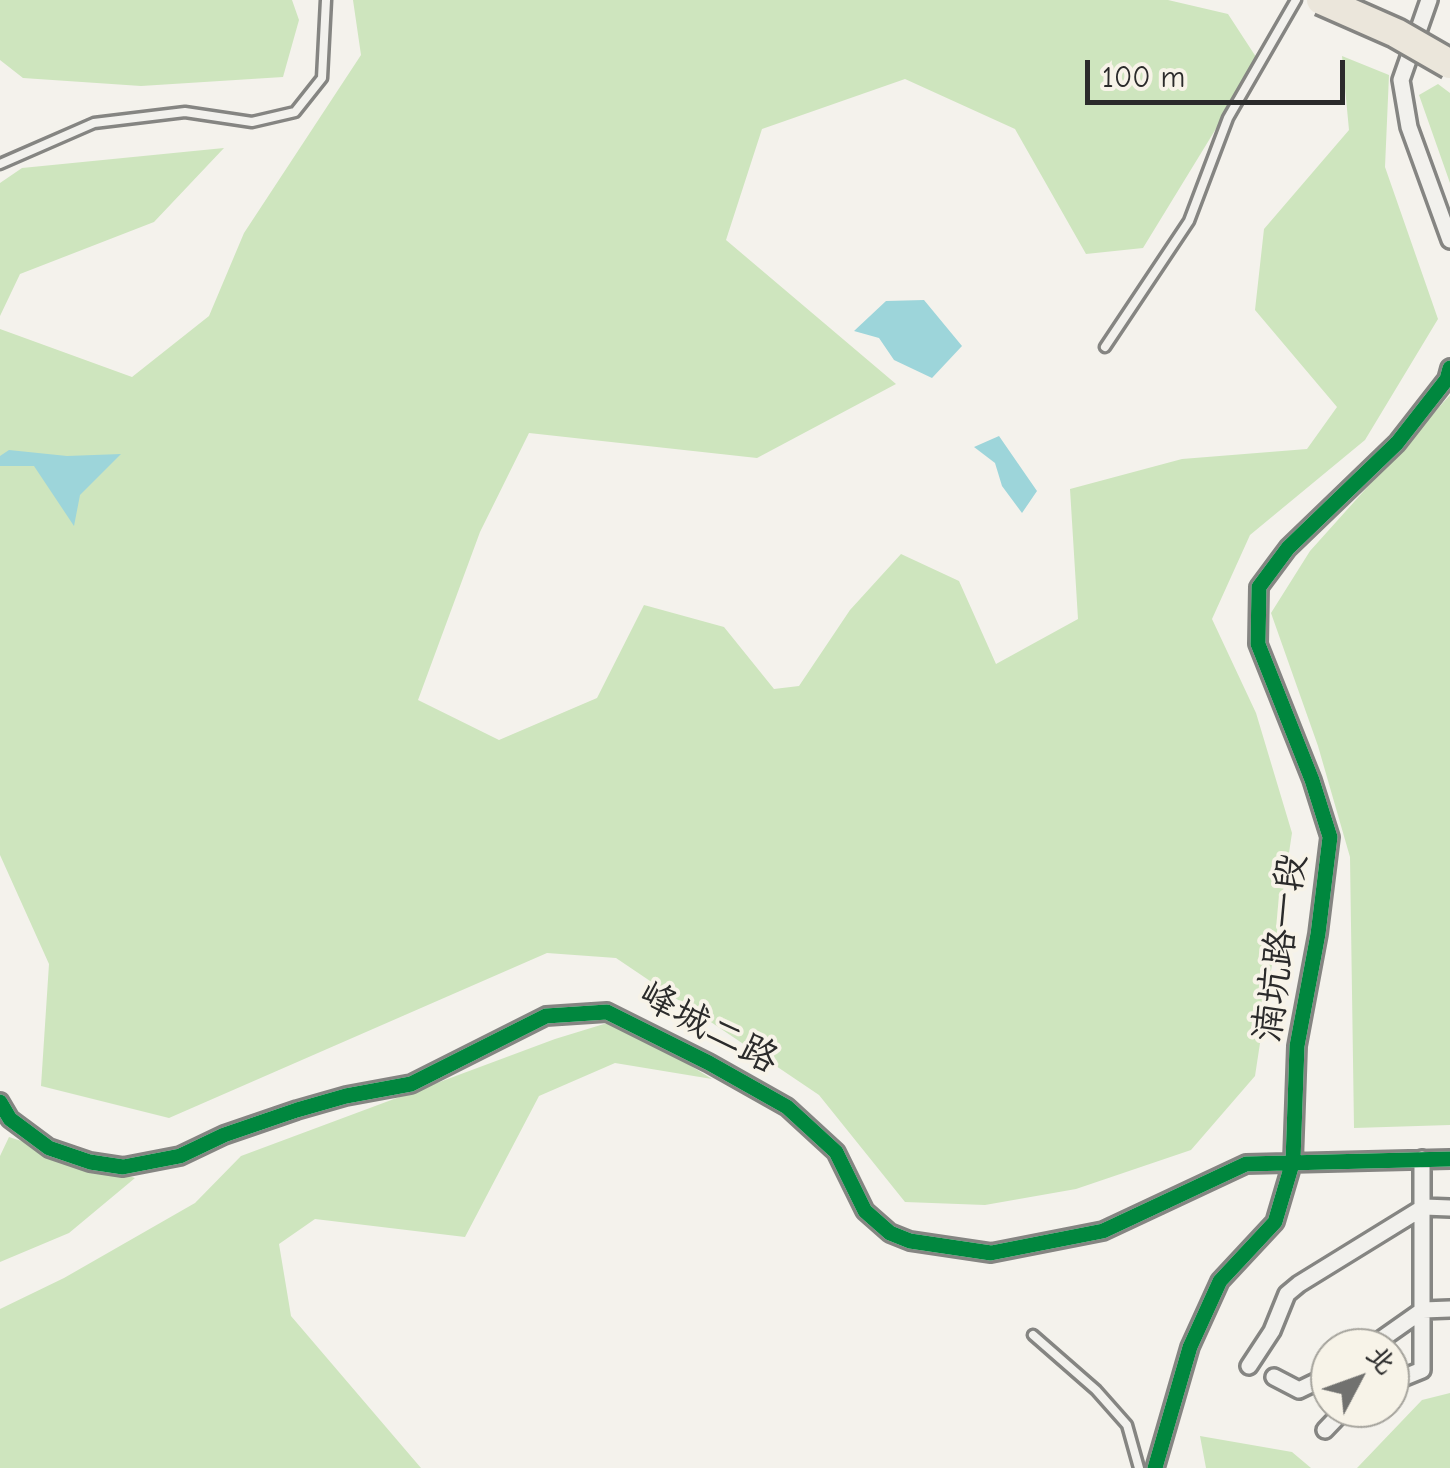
<!DOCTYPE html>
<meta charset="utf-8">
<style>
body{margin:0}
#map{position:relative;width:1450px;height:1468px;overflow:hidden;background:#f4f2ec;font-family:"Comic Neue","LXGW WenKai TC",sans-serif}
canvas{display:block}
.north{position:absolute;left:1310px;top:1328px;width:100px;height:100px;box-sizing:border-box;background:#f7f3e8;border:2px solid #a5a39c;border-radius:50%;rotate:49deg;font-size:28px;font-weight:700;line-height:40px;text-align:center;color:#2b2b2b}
.north::after{content:'';display:block;margin:auto;width:35px;height:45px;background:#71716f;clip-path:polygon(50% 0,100% 100%,50% 72%,0 100%)}
.scale{position:absolute;left:1085px;top:60px;width:260px;height:45px;box-sizing:border-box;border:5px solid #2b2b2b;border-top:0;padding-left:12px;font-size:30px;line-height:35px;white-space:nowrap;color:#2b2b2b;-webkit-text-stroke:8px #f7f3e8;paint-order:stroke}
</style>
<div id="map">
<canvas width="1450" height="1468"></canvas>
<div class="north">北</div>
<div class="scale">100 m</div>
</div>
<script>
const context = document.querySelector('canvas').getContext('2d');
context.lineJoin = 'round';
function fill(path, color) { context.fillStyle = color; context.fill(path, 'evenodd'); }
function trace(path, color, width, dash) { context.strokeStyle = color; context.lineWidth = width; context.lineCap = dash ? 'butt' : 'round'; context.setLineDash(dash || []); context.stroke(path); }
function label(font, color, halo, rows, align = 'center') {
  context.font = font + ' "Comic Neue","LXGW WenKai TC",sans-serif'; context.lineWidth = 8; context.setLineDash([]); context.textBaseline = 'middle'; context.strokeStyle = halo; context.fillStyle = color; for (const [text, x, y, turn = 0] of rows) {
    context.save(); context.translate(x, y); context.rotate((+turn || 0) * Math.PI / 180); context.textAlign = isNaN(turn) ? turn : align; if (halo) context.strokeText(text, 0, 0); context.fillText(text, 0, 0); context.restore();
  }
}
fill(new Path2D(`
 M0,0H292L299,20L283,77L141,86L23,78L0,60Z
 M353,0H1168L1228,14L1258,60L1143,248L1086,254L1015,129L905,79L762,129L726,240L896,384L757,458L529,433L480,532L418,700L499,740L597,698L644,605L724,627L774,689L799,686L850,610L901,554L959,581L996,664L1078,619L1070,489L1182,459L1307,449L1337,407L1255,310L1264,229L1349,130L1342,56L1389,75L1385,167L1438,319L1365,440L1250,535L1212,619L1256,713L1292,833L1255,1076L1191,1150L1076,1189L985,1205L905,1202L819,1095L616,958L547,953L169,1118L41,1086L49,964L0,855V329L132,377L209,316L244,233L361,55Z
 M1438,84L1450,93V183L1419,95Z
 M224,148L154,222L20,274L0,316V183L22,168Z
 M1450,395V1125L1354,1128L1350,857L1318,746L1271,613L1310,551Z
 M617,1020L712,1079L615,1063L539,1096L465,1237L315,1219L279,1244L291,1316L421,1468H0V1309L64,1278L195,1203L241,1156L555,1039Z
 M9,1137L135,1178L69,1233L0,1262V1156Z
 M1450,1393V1468H1357L1422,1400Z
 M1200,1436L1292,1452L1311,1468H1206Z`), '#cee5be');
fill(new Path2D(`
 M924,300L962,346L932,378L894,360L879,338L854,331L886,301Z
 M999,436L1037,491L1022,513L1002,486L995,463L974,447Z
 M9,450L67,456L121,454L80,495L74,526L34,466H0V456Z`), '#9dd5da');
const lane = new Path2D(`
 M0,164L94,123L185,112L252,122L295,112L322,78L326,0
 M1105,347L1189,221L1228,118L1296,0
 M1033,1335L1096,1390L1127,1425L1139,1468`);
const street = new Path2D(`
 M1429,0L1401,80L1409,127L1450,240
 M0,1102L10,1119L49,1148L90,1162L123,1167L180,1156L224,1135L297,1110L346,1096L411,1084L546,1016L607,1012L709,1063L787,1107L836,1152L865,1211L890,1233L910,1241L991,1253L1103,1231L1246,1164L1450,1159
 M1369,1348L1423,1310L1450,1309
 M1249,1366L1272,1331L1287,1294L1299,1284L1424,1207L1450,1208
 M1274,1377L1299,1390L1330,1375
 M1390,1383L1422,1370V1159
 M1325,1430L1346,1408
 M1155,1468L1190,1347L1220,1281L1275,1222L1293,1161L1297,1046L1318,934L1330,837L1312,780L1258,644L1259,587L1288,548L1397,443L1447,379L1450,368`);
trace(lane, '#858582', 15);
trace(street, '#858582', 22);
trace(lane, '#f2f1ed', 8);
trace(street, '#f2f1ed', 15);
const highwayBridge = new Path2D(`
 M1321,0L1396,33L1450,64`);
trace(highwayBridge, '#858582', 35, []);
trace(highwayBridge, '#ebe6db', 28);
trace(new Path2D(`
 M0,1102L10,1119L49,1148L90,1162L123,1167L180,1156L224,1135L297,1110L346,1096L411,1084L546,1016L607,1012L709,1063L787,1107L836,1152L865,1211L890,1233L910,1241L991,1253L1103,1231L1246,1164L1450,1159
 M1155,1468L1190,1347L1220,1281L1275,1222L1293,1161L1297,1046L1318,934L1330,837L1312,780L1258,644L1259,587L1288,548L1397,443L1447,379L1450,368`), '#00873e', 15);
label('38px', '#2b2b2b', '#f7f3e8', [
 ["湳坑路一段",1281,948,-82],
 ["峰城二路",708,1028,28]
]);
</script>
